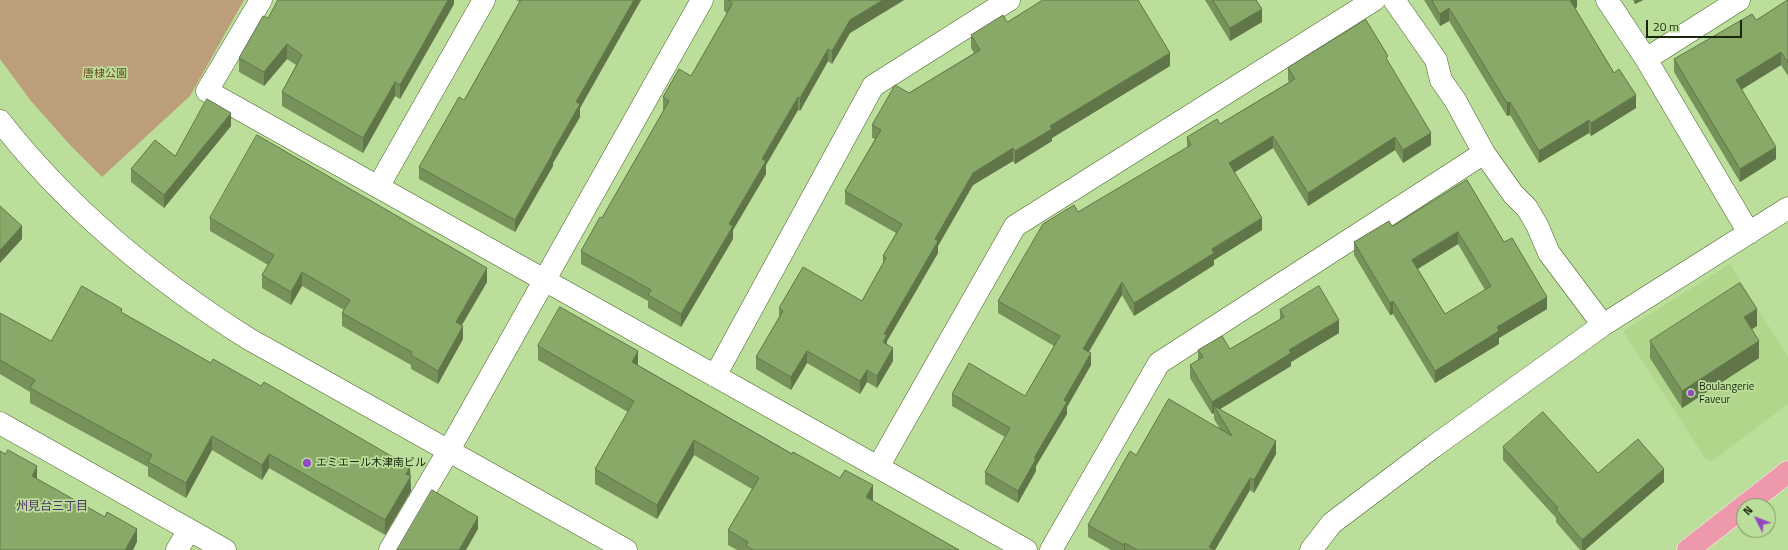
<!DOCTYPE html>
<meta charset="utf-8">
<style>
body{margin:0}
#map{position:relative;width:1788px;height:550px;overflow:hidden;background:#bcde9b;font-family:"Titillium Web",sans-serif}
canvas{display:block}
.north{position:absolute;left:1736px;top:498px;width:40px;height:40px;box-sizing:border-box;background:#bcde9b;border:1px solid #7b9461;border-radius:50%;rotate:312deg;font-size:11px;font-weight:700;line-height:16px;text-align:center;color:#19260b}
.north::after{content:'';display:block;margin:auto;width:14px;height:18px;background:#934cc0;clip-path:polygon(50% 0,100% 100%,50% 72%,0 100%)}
.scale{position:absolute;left:1646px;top:20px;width:96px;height:18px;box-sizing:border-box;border:2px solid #19260b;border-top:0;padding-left:5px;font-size:12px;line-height:14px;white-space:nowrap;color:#19260b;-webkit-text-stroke:3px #bcde9b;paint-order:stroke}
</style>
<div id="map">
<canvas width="1788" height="550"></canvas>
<div class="north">N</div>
<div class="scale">20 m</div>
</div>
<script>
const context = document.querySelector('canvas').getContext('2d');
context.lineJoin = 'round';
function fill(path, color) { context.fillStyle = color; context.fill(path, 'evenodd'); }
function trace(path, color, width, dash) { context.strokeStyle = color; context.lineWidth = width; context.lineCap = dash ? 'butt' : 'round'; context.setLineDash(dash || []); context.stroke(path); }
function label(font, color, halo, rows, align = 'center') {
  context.font = font + ' "Titillium Web","Noto Sans JP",sans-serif'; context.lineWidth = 3.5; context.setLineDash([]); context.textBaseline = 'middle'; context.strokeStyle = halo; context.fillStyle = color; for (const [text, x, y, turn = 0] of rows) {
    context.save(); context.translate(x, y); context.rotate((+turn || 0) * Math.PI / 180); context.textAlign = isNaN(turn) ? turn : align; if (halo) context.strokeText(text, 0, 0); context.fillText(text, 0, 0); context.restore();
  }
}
fill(new Path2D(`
 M1730,264L1788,357V404L1712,461L1705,458L1623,331Z`), '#b0d58b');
fill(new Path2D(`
 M0,0H244L190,96L102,177L71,146L31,101L0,59Z`), '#bd9e7a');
const minor = new Path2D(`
 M261,0L207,91L1026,550
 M1394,0L1436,60L1441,80L1455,100L1484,153L1513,194L1527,208L1537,225L1549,253L1603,325
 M1607,0L1646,59L1749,233
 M1646,59L1739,0
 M0,121C68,208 157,281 249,339L626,550
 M378,187L484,0
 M715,376L873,86L1009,0
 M0,423L225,550
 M878,467L1015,226L1374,0
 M177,550L189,530
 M390,550L449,450L702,0
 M1051,550L1159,363L1484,153
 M1311,550L1332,523L1433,447L1603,325L1788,208`);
const major = new Path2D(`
 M1688,550L1788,472`);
trace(minor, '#476325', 23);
trace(major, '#fff', 23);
trace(minor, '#fff', 22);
trace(major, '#ee98ac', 22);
fill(new Path2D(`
 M454,0V4L400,99L395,96L363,153L282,106V92L296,65L287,59L264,86L239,72V58L268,18Z
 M516,0H641L580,108V117L553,163V166L515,232L419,179V167L464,100L520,2Z
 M724,0H904L850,33L832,64L828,61L800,111L798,110L766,165V174L733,230V239L681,327L648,308V301L581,264V251L602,218L664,110H663V97L691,76L727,13L724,11Z
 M1140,0L1138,1L1170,66L1052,138V141L1015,164L1013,161L973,185L938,246V253L887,341V344L893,361L877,388L867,382L860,394L807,363L791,390L756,369V357L779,317V308L862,301L883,263V256L896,233L845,204V191L875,139L872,138V125L909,93L974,53L971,48V35L1007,22Z
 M1205,0H1256L1262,22L1230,41Z
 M1424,0H1577V7L1575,9L1636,108L1591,136L1589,133L1539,163L1510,115L1507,116L1449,21L1440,26Z
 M1633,0H1643L1635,4Z
 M1788,0V76L1781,65L1742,89L1776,159L1740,182L1674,72V59L1756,20Z
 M1388,61L1431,145L1403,163L1395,150L1308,206L1273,148L1234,172L1262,230L1214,260V265L1134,316L1122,295L1089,352L1091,365L1067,407V414L1036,466V471L1018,503L985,484V472L1005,437L952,406V394L1025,396L1054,346L998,313V301L1078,212L1187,148V137L1220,124L1289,82L1288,80V68Z
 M231,126L164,208L131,182V169L175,156Z
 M1467,180L1504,242L1547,309L1499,338V344L1435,383L1393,314L1390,315L1354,255V242L1392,226ZM1458,244L1485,290L1445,314L1418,269Z
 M210,218L487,282L462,325L463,339L438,384L411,369V365L342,326V313L344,310L302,286L291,305L262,288V275L268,265L210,231Z
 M1280,310L1339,333L1291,362V366L1220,409L1276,454L1254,493L1250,490L1215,550H1111L1088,537V525L1136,455L1220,429L1214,419V413L1212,414L1190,378V365L1198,360V350L1230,349L1280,319Z
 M0,313L51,341L122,313L410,476L411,491L385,535L269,468L262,480L212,450L186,498L148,476V467L30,403V392L0,374Z
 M1757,326L1752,329L1759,358L1682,408L1650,358V341Z
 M538,346L638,365L873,500L872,501L959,550H737L728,545V530L752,489L694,455L657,519L595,484V469L628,412L538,360Z
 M1503,447L1598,473L1664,482L1585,550H1580L1556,522V518L1503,460Z`), '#769159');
fill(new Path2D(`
 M448,0H454V4L400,99V85Z
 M634,0H641L580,108V117L553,163V166L515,232V220L552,153L576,102Z
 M883,0H904L850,33L832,64V51L850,20Z
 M1569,0H1577V7L1569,12Z
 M1635,0H1643L1635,4Z
 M1449,8V21L1440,26V14Z
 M1262,9V22L1230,41V28Z
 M287,44V59L264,86V72Z
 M828,49V61L800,111V98Z
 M1781,52V65L1736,93V80Z
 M1170,53V66L1052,138V141L1015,164V151L1050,126Z
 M395,82V96L363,153V138Z
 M1636,95V108L1591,136V123Z
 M798,97V110L766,165V174L733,230V239L681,327V314L729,224L762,159Z
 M1510,102V115L1507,116V103Z
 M231,113V126L164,208V195Z
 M1589,120V133L1539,163V151Z
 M1431,133V145L1403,163V150Z
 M1273,136V148L1229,176V163Z
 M1395,137V150L1308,206V193Z
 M1776,147V159L1740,182V169Z
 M1013,148V161L973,185L938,246V253L887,341V348L883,342L884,334L935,239L973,173Z
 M1262,218V230L1214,260V265L1134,316V303L1212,249Z
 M22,226V239L0,263V250Z
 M1458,232V244L1412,272V260Z
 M487,268V282L456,335V322Z
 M302,272V286L291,305V292Z
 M1122,282V295L1083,361V349Z
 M1547,297V309L1499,338V344L1435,383V371L1497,327Z
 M1393,301V314L1390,315V303Z
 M1757,309V326L1744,334V317Z
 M1339,320V333L1291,362V366L1217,411L1214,406V413L1212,414V402L1289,350Z
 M463,326V339L438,384V371Z
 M1759,341V358L1682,408V391Z
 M893,348V361L877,388V376Z
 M638,351V366L632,362Z
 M807,351V363L791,390V377Z
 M1091,353V365L1067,407V414L1036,466V471L1018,503V491L1064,400Z
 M867,370V382L860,394V381Z
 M212,436V450L186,498V483Z
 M694,440V455L657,519V505Z
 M1276,441V454L1254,493V480Z
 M269,454V468L262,480V465Z
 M37,466V479L32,476Z
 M410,467L411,491L385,535V520L406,474Z
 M1664,469V482L1585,550H1582V540Z
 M1250,478V490L1215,550H1209V547Z
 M873,485V500L866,512V497Z
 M478,517V529L466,550H459Z
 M137,529V542L133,550H125Z
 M1125,543V550H1124V545Z`), '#607649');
const building = new Path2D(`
 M278,0H448L400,85L395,82L363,138L282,92L302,55L287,44L264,72L239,58L263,16L268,18Z
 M521,0H634L576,102L580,104L552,153H553L515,220L419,167L459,97L464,100Z
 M728,0H883L850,20L832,51L828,49L800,98L798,97L762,159L766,161L729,224L733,226L681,314L648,295L651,290L581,251L600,217L602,218L669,101L663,97L679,69L691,76L730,8L732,3Z
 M1043,0H1138L1170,53L1050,126L1052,129L1015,151L1013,148L973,173L935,239L938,241L884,334L887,335L883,342L893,348L877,376L867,370L860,381L807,351L791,377L756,357L783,311L779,308L803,267L862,301L886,258L883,256L902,224L845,191L881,130L872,125L895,85L909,93L980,50L971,35L1003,15L1007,22Z
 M1213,0H1256L1262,9L1230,28Z
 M1432,0H1570L1614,73L1619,69L1636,95L1591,123L1589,120L1539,151L1510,102L1507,103L1449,8L1440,14Z
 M1788,0V63L1781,52L1736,80L1776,147L1740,169L1674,59L1752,14L1756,20Z
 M1366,20L1388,56L1386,58L1431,133L1403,150L1395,137L1308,193L1273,136L1229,163L1262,218L1212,249L1214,253L1134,303L1122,282L1083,349L1091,353L1064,400L1067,402L1034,458L1036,459L1018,491L985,472L1010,428L952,394L969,363L1025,396L1060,336L998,301L1043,224L1074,205L1078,212L1191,145L1187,137L1217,119L1220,124L1295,79L1288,68Z
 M207,99L231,113L164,195L131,169L155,140L175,156Z
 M257,135L487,268L456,322L463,326L438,371L411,355L412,352L342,313L350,300L302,272L291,292L262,275L274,255L210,218Z
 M1467,180L1504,242L1512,238L1547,297L1497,327L1499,331L1435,371L1393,301L1390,303L1354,242L1389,221L1392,226ZM1458,232L1491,286L1445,314L1412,260Z
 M0,206L22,226L0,250Z
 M1740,283L1757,309L1744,317L1759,341L1682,391L1650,341Z
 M82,286L122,309L121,312L211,363L213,359L261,386L264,382L410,467L406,474L411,476L385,520L269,454L262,465L212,436L186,483L148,462L152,455L30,388L35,380L0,360V313L51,341Z
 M1319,286L1339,320L1289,350L1291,353L1212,402L1190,365L1203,357L1198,350L1222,336L1230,349L1284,317L1280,310Z
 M560,307L638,351L632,362L792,454L793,452L840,478L845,470L873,485L866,497L959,550H753L746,546L748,542L728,530L759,478L694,440L657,505L595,469L634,401L538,346Z
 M1169,399L1232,436L1214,406L1276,441L1254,480L1250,478L1209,547L1214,550H1137L1125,543L1124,545L1088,525L1130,451L1136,455Z
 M1543,412L1598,473L1638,439L1664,469L1582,540L1556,509L1558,508L1503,447Z
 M8,450L37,466L32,476L105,517L107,512L137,529L125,550H0V451L5,454Z
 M432,490L478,517L459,550H397Z`);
fill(building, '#89a968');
trace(building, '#607649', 1);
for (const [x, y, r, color] of [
 [1691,393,4,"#934cc0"],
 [307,463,5,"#934cc0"]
]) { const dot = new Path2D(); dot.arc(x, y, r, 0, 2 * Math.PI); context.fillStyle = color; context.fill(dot); trace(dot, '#bcde9b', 1.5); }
label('11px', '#6b491d', '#bcde9b', [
 ["唐棣公園",105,74]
]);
label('11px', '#19260b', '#bcde9b', [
 ["Boulangerie",1699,387],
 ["Faveur",1699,400],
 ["エミエール木津南ビル",316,463]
], 'left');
label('12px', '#533169', '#bcde9b', [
 ["州見台三丁目",52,507]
]);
</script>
